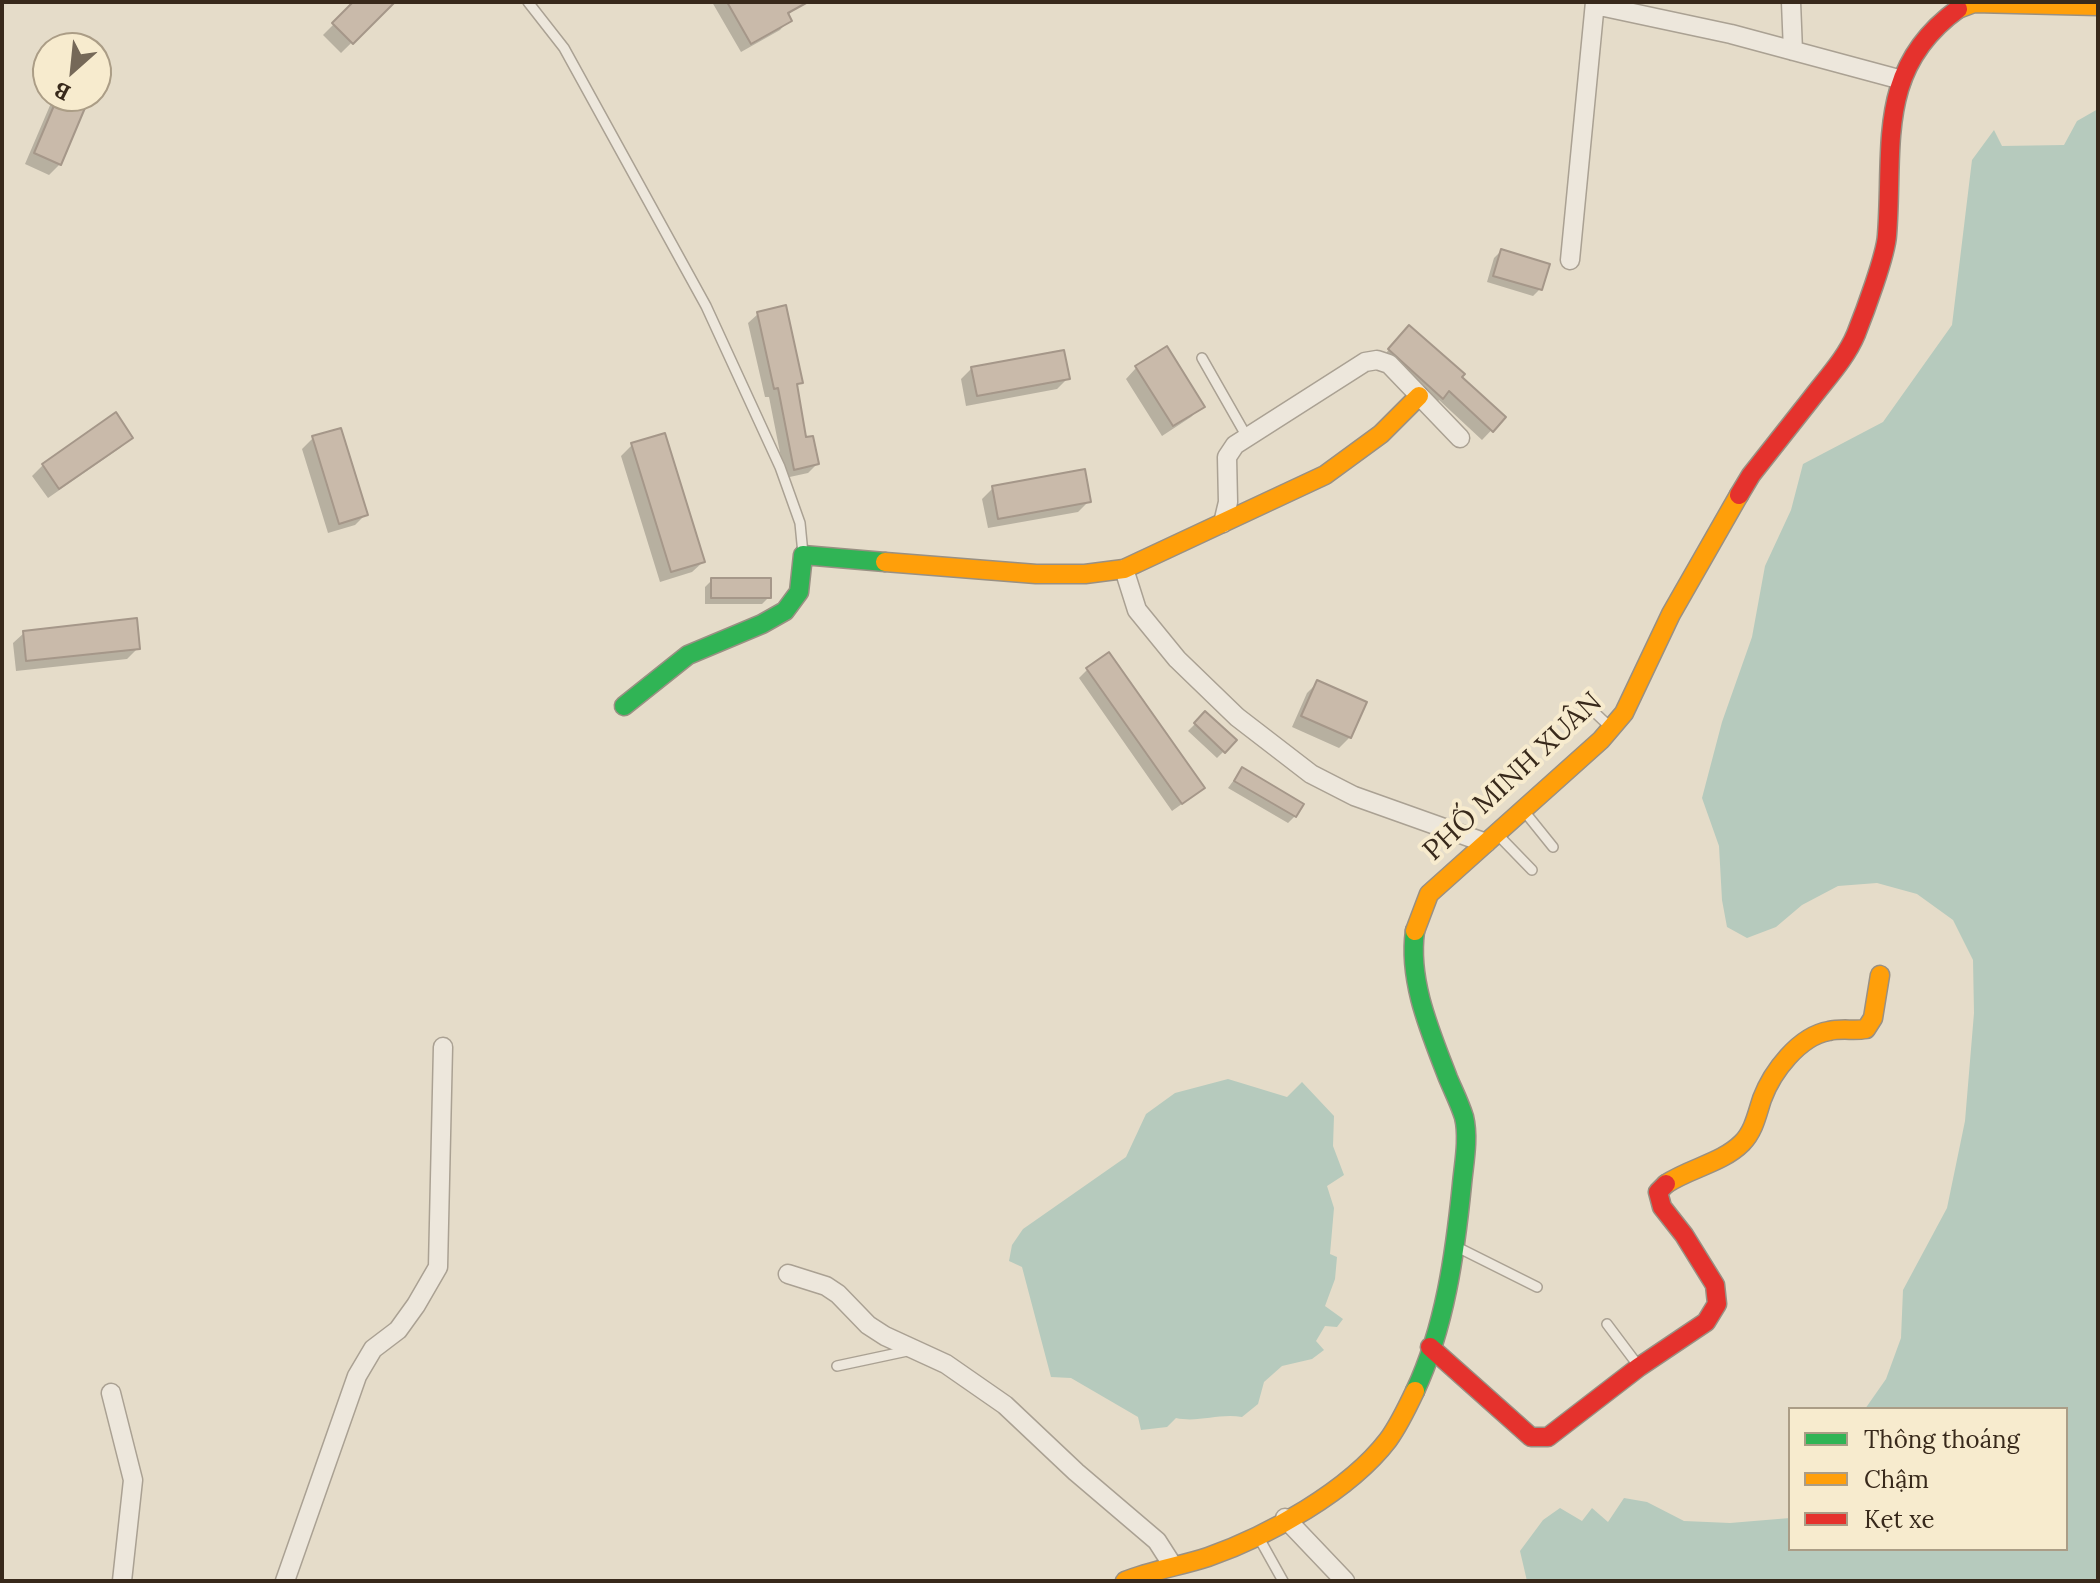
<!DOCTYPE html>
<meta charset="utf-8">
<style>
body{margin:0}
#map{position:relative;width:2100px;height:1583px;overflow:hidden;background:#e5dcc9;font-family:Lora,serif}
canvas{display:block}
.frame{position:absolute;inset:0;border:4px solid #38291b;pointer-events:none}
.legend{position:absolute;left:1788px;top:1407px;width:280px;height:144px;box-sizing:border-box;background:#f7ebce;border:2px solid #ab9d86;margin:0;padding:10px 14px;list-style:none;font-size:24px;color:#38291b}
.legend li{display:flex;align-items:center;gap:16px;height:40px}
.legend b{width:40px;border:2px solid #ab9d86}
.north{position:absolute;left:32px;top:32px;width:80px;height:80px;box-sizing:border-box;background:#f7ebce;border:2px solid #ab9d86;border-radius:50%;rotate:207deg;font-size:22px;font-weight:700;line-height:32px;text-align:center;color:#38291b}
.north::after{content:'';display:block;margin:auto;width:28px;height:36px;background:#756858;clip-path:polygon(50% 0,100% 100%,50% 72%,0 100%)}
</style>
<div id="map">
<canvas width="2100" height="1583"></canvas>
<div class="frame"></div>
<ul class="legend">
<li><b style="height:10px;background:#30b455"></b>Thông thoáng</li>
<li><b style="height:10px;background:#ff9f0a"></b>Chậm</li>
<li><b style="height:10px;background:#e5322d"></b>Kẹt xe</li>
</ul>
<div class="north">B</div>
</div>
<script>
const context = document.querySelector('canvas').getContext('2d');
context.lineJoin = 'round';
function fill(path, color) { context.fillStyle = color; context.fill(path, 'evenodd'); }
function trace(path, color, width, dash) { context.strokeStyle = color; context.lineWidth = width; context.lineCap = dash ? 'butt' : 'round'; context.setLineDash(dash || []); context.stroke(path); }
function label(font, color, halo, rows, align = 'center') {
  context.font = font + ' Lora,serif'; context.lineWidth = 8; context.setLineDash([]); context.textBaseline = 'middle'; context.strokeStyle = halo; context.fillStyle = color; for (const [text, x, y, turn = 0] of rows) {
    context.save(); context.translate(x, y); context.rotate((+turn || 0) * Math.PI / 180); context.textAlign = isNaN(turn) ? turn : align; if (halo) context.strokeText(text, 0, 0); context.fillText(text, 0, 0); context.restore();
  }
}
fill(new Path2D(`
 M2098,109V1581H1527L1520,1551L1543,1520L1560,1508L1582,1521L1592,1508L1608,1522L1624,1498L1647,1502L1684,1521L1730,1523L1790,1518V1549H2066V1409H1865L1886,1379L1901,1338L1903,1290L1947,1208L1965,1121L1974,1013L1973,960L1953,920L1917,894L1877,883L1838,886L1802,905L1776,927L1747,938L1727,927L1722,900L1719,846L1702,798L1722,722L1752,637L1765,566L1791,510L1803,464L1883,422L1952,325L1972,160L1994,130L2002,146L2064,145L2077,121Z
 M1228,1079L1287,1097L1302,1082L1334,1116L1333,1146L1344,1175L1327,1186L1334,1208L1330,1254L1337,1257L1335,1279L1325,1306L1343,1319L1337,1327L1325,1326L1316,1341L1324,1350L1312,1359L1282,1366L1264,1382L1258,1404L1242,1417C1219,1413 1198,1423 1176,1418L1167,1427L1141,1430L1138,1417L1071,1378L1051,1377L1022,1267L1009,1261L1012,1245L1023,1229L1126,1157L1146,1114L1175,1093Z`), '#b6cabd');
fill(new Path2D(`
 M356,2H393L341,53L323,35Z
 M712,2H794L797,7L787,16L789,20L780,30L741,52Z
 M96,57L103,60L96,77Z
 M54,96H88L60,164L49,175L25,164Z
 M1501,251L1540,289L1533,296L1487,282L1494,258Z
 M758,314L801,382L796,387L805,440L817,464L808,473L785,478L769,397H765L748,323Z
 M1400,337L1459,377L1503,418L1482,440L1439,400L1432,407L1380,360Z
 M972,368L1068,378L1057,389L966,406L961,379Z
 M1136,368L1202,406L1191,417L1162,436L1126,379Z
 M115,415L131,437L120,448L48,498L32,476L43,465Z
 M313,438L366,514L355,525L328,533L302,449Z
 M632,445L703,562L692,572L660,582L621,456Z
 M993,488L1089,501L1078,512L988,528L982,499Z
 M712,580L769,597L762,604H705V587Z
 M24,633L138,648L127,659L16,671L13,643Z
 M1087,670L1202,788L1193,796L1172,811L1079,678Z
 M1318,682L1350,737L1339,748L1292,727L1307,693Z
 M1205,714L1234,741L1217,758L1188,731Z
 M1242,769L1295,816L1288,823L1228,788Z`), '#0003');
const building = new Path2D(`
 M353,2H395L353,44L332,23Z
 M727,2H808L788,13L792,21L751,44Z
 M58,96H90L61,165L34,153Z
 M1501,249L1550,264L1542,290L1493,276Z
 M786,305L803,383L797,384L806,437L813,436L819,464L794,470L778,388L774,389L757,312Z
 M1409,325L1465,374L1462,377L1506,417L1493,432L1449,391L1443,399L1388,349Z
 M1167,346L1205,407L1173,426L1135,366Z
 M1064,350L1070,379L977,396L971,367Z
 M116,412L133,438L59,489L42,464Z
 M341,428L368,515L339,524L312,436Z
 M665,433L705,562L671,572L631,443Z
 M1085,469L1091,502L998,519L992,486Z
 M711,578H771V598H711Z
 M137,618L140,649L26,661L23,631Z
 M1109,652L1205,788L1182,804L1086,668Z
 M1317,680L1367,702L1351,738L1301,716Z
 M1205,711L1237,740L1225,753L1194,723Z
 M1242,767L1304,804L1296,817L1234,781Z`);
fill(building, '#c9baaa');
trace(building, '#a59789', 2);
const lane = new Path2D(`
 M528,2L564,48L706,306L780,467L800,523L803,554
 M1202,358L1247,437
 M1590,708L1609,726
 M1524,811L1553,847
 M1499,836L1532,870
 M1459,1248L1537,1287
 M1607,1324L1637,1364
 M837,1366L912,1350
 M1259,1538L1283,1581`);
const street = new Path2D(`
 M1791,2L1793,51
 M1595,5L1731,34L1902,80
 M1570,260L1595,2
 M1223,523L1228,502L1227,457L1235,445L1365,362L1377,360L1389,364L1460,438
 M1124,569L1137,610L1177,659L1237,717L1311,774L1354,796L1486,843
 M788,1274L826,1286L838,1294L868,1325L885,1336L946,1364L1005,1405L1076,1472L1157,1541L1173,1566
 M111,1393L133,1480L122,1581
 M1285,1518L1345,1581
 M285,1581L357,1376L373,1349L398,1330L416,1305L438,1267L443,1047`);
const fast = new Path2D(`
 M624,706L688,655L762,624L785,611L799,592L803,555L885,562
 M1415,931C1408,981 1430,1031 1448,1078C1453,1090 1460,1104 1464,1117C1469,1138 1464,1163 1462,1184C1455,1254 1445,1327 1415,1391`);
const slow = new Path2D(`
 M1958,9L1974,3L2098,6
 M885,562L1036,574H1085L1124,569L1325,475L1381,434L1419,396
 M1415,931L1429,894L1601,740L1624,713L1671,614L1739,495
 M1666,1184C1690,1168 1722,1163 1742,1143C1754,1131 1757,1114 1762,1099C1772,1072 1799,1036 1829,1031C1841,1028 1854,1031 1866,1029L1873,1018L1880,975
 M1125,1581C1152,1570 1181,1566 1208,1557C1268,1536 1349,1491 1388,1440C1399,1425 1407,1408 1415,1391`);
const jam = new Path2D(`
 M1739,495L1751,475C1771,450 1791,424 1811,399C1827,378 1846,358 1856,334C1864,314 1886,255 1887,235C1894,147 1875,69 1958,9
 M1430,1347L1531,1437H1548L1639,1367L1706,1322L1717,1304L1715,1285L1684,1235L1662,1207L1658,1192L1666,1184`);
trace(lane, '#aaa193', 12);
trace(street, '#aaa193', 21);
trace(fast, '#999083', 21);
trace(slow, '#999083', 21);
trace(jam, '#999083', 21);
trace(lane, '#ede7dc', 9);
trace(street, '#ede7dc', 18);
trace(fast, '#30b455', 18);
trace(slow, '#ff9f0a', 18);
trace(jam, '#e5322d', 18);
label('28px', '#38291b', '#f7ebce', [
 ["PHỐ MINH XUÂN",1513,777,-43]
]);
</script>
